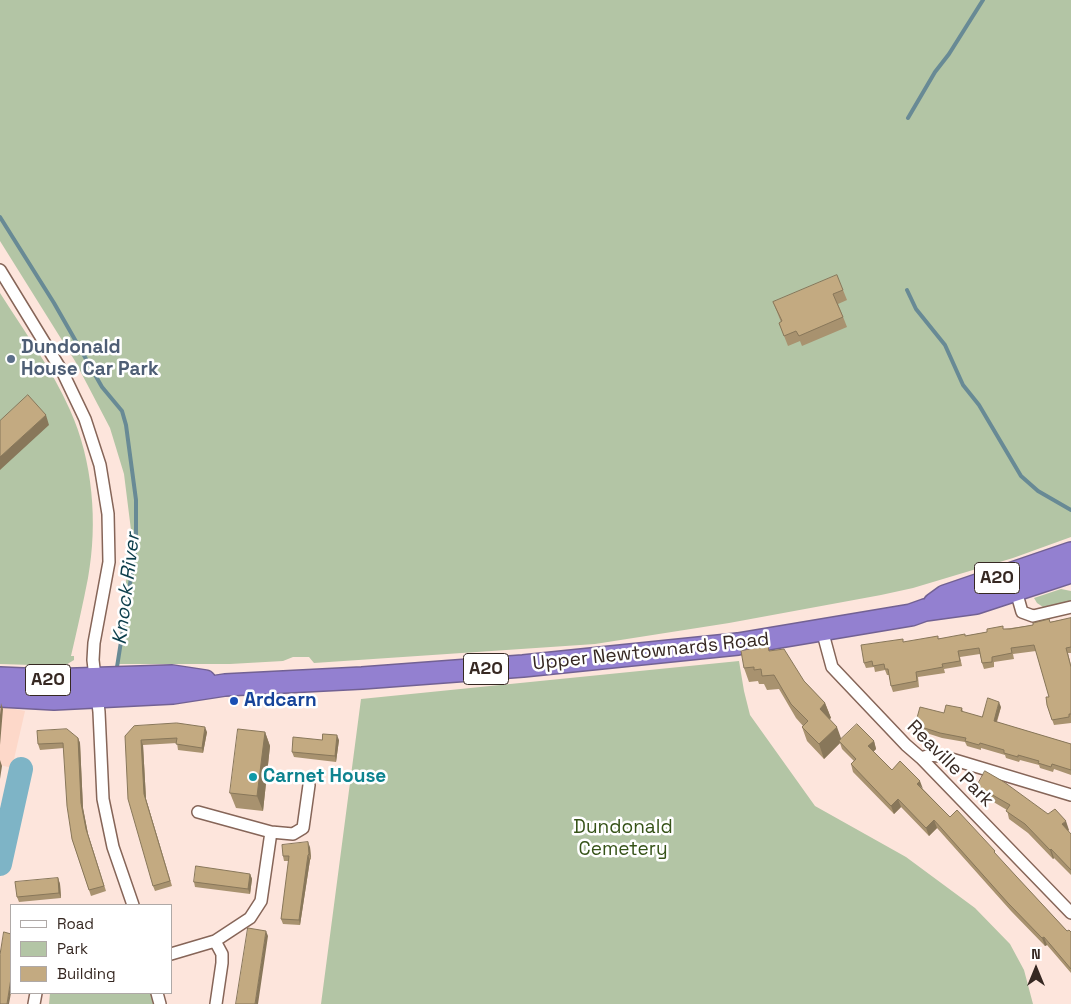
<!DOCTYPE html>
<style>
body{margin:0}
#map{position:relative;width:1071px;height:1004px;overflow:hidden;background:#fde5dc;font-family:"Space Grotesk",sans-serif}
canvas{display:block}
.legend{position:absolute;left:10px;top:904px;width:162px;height:90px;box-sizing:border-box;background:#fff;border:1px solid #afa9a7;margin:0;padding:6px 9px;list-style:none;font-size:15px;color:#362822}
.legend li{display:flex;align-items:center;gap:10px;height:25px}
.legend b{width:25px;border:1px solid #afa9a7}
.north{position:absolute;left:1011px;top:944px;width:50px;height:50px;-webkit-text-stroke:4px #fff;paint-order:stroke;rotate:0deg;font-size:14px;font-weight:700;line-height:20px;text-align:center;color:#362822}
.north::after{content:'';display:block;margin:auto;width:18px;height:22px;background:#362822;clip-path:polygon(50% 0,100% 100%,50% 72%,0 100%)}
</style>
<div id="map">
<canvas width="1071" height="1004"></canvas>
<ul class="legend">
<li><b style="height:6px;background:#fff"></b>Road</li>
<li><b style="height:14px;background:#b3c5a5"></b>Park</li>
<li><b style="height:14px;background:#c3aa81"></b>Building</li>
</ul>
<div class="north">N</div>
</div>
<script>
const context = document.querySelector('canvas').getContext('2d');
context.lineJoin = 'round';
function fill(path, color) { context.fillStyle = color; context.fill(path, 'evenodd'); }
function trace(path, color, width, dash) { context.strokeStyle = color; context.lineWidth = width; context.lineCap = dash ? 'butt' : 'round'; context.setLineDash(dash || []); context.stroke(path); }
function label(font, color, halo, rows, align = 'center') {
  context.font = font + ' "Space Grotesk",sans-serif'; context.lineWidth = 5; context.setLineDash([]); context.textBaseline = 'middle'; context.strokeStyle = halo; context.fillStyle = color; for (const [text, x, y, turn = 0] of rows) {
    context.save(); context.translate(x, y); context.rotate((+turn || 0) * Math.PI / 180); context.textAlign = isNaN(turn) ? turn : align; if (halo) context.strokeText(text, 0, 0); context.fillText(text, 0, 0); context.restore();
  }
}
fill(new Path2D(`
 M0,706L25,711L12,768L0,765Z`), '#fdd8c9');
fill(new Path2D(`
 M0,0H1071V537L1013,558L913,588L881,595L729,623L595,644L314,663L309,657H293L283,661L230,664H118L131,530L124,474L110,428L75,361L0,241Z
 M0,293C24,331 52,369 70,410C93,461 98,523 88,578C83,604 77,630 71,656H74V660L64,666L0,664Z
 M1061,589L1071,591V601L1043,607L1037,603L1034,598Z
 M739,661L744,691L750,715L815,806L906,857L975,908L1010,944L1024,970L1033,1004H321L361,699Z
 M50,993H151L153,1004H49Z`), '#b3c5a5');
trace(new Path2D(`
 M908,118L935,72L949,54L983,0
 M0,217L54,303L102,387L122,411L126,425L136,500V546L117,667
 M907,290L916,309L945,345L963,385L979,405L1021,476L1038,491L1071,510`), '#688a95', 4);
trace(new Path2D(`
 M0,864L21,769`), '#7eb4c6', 24);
const street = new Path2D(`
 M0,270L63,373L85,419L100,465L108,514L109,562L94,643L93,660L99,712L103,799L113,847L133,905
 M1016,591L1022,612L1033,616L1071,607
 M822,630L832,667L906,745L921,758L1071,913
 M921,758C930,754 938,755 948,758L1071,795
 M198,812L271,832L293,834L303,828L309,785
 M215,941L222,954V963L216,1004
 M171,954L215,941L250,918L261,901L271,832
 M157,993L160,1004
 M34,1004L36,993`);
const highway = new Path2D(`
 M934,604L945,596L1071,553
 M0,678L46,680L172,676L205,681
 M0,696L54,699L173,693L225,685L362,678L523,666L738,644L911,615L925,610L976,603L1071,572`);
trace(street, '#866558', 14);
trace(highway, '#726193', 24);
trace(street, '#fff', 11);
trace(highway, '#9380d0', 21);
fill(new Path2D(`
 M843,290L847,300L838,304L847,327L802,346L800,341L788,346L779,323L781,322L773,302Z
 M1071,618V653H1068L1071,665V723L1054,725L1047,705L1049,697L1036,651L1013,654L1014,659L994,662V667L984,669L982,663L980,654L960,657L962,666L944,669L945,673L918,677L919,687L893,692L891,686L889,675H887L885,670L875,672L874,667L866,668L864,663L904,642L965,636L1004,629L1033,625L1049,619L1050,622Z
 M770,651L804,681L825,703L831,718L829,719L841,739L874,741L876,749L873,752L892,770L923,789L950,817L997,856L1067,931L1071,932V973L1047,945L1045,946L1011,911L937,828L929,836L901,807L894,814L853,772L851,764L854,761L842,749L840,743L824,759L807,741L802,727L803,726L796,718L779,689L767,690L764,684H759L758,681L749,682L744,668Z
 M1001,707L997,722L1071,744V775L1054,769L1053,772L1040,768L1039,765L1020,760L1019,762L1006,758L1005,755L981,748V750L967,746L965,742L942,738L917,730L915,725L962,708L963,712L982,717Z
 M207,732L203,753L178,750L177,743L143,745L146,799L172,886L155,891L153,886L125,736Z
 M265,732L270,746L263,811L236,808L230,793Z
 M78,738L80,743L83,808L88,834L106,891L91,896L72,839L64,748L40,750L38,744Z
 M322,740H339L336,762L294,757L292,752Z
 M977,786L1069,830L1068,831L1071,834V875L1054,858L1053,859L1028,833L1009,819L1007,810L980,794Z
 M310,847L311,859L310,860L300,925L283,924L281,919L289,861H284L283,856Z
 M250,874L252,879L250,894L195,887L194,882Z
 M58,878L60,884L61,898L19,902L17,897Z`), '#a8926f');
fill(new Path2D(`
 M46,415L49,425L0,470V457Z
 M999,702L1001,707L995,726L994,721Z
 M1,703L3,709L0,745V715Z
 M825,703L831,718L825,723L820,709Z
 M205,727L207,732L203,753L202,748Z
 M837,727L842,741H839L840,743L824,759L819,744Z
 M265,732L270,746L263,811L257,796Z
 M337,735L339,740L336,762L335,756Z
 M78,738L80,743L83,808L88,834L106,891L86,829L81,803Z
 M141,740L143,745L146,799L172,886L144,794Z
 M874,741L876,749L871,754L868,746Z
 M0,760L2,766L0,779Z
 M920,781L923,789L917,784Z
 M898,799L901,807L894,814L891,806Z
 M934,820L937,828L929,836L926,828Z
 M1066,821L1069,830L1065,833L1062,824Z
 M308,842L310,847L311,859L309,854Z
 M1051,849L1054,858L1053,859L1050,850Z
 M308,855L310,860L300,925L299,920Z
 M250,874L252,879L250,894L248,889Z
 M58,878L60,884L61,898L59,893Z
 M266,931L268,936L258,1004H255Z
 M1044,937L1047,945L1045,946L1042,938Z
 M11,978V993L9,1004H7Z`), '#88775a');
const building = new Path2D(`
 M837,275L843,290L833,294L843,317L799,336L796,331L784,336L779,323L782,321L773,302Z
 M28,395L46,415L0,457V421Z
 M1071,618V647L1066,648L1071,667V714H1069V717L1052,720L1047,705L1046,697H1049L1034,645L1011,648L1012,653L992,657V662L982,663L979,648L958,651L960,661L942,664L943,667L916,672L917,681L891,686L888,669H885L884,664L873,666L872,661L864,663L861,645L903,639V642L938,636V639L965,634V636L987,632V629L1003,626V629H1010L1033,625V623L1049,619L1050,622Z
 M768,646L769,651L784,649L804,681L825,703L820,709L837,727L819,744L802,727L808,721L791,704L774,675L762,676L761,669L754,670V667L744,668L741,651Z
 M988,698L999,702L994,721L1071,744V770L1052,764L1051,767L1038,763L1039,761L1018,755V757L1004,753V750L980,743L979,745L965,741L966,738L940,733L915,725L920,707L944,713L946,705L962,708L961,711L982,717Z
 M177,723L205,727L202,748L176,744L177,738L141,740L144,794L170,881L153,886L128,799L125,736L134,726Z
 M857,724L874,741L868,746L892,770L900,761L920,781L917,784L950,817L957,810L995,851L994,852L1016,876L1067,931L1069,930L1071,932V969L1044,937L1042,938L1008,903L934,820L926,828L898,799L891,806L851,764L856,759L839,741Z
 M67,729L78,738L81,803L86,829L104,886L89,890L72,839L67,806L63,743L38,744L37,731Z
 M238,729L265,732L257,796L230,793Z
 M323,734L337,735L335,756L292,752L293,737L322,740Z
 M985,771L1004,782L1048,814L1055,809L1066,821L1062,824L1071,834V870L1051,849L1050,850L1025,824L1006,811L1010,805L977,786Z
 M308,842L309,854L308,855L299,920L281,919L289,856H283L282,845Z
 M196,866L250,874L248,889L194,882Z
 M58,878L59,893L17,897L15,882Z
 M248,928L266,931L255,1004H236Z
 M4,932L11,934V978L7,1004H0V955Z`);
fill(building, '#c3aa81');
trace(building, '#88775a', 1);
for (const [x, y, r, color] of [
 [11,359,5,"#5c6f8a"],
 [234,701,5,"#1a4fb4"],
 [253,777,5,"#0f9aa8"]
]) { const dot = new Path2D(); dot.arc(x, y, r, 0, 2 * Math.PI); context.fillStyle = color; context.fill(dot); trace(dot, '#fff', 2); }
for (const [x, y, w] of [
 [997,578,45],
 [486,669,45],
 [48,680,45]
]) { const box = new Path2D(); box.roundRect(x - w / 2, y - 15.5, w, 31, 4); context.fillStyle = '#fff'; context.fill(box); trace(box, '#362822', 1); }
label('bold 18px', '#362822', null, [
 ["A20",997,578],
 ["A20",486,669],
 ["A20",48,680]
]);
label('bold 19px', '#4e5e75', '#fff', [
 ["Dundonald",21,348],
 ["House Car Park",21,370]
], 'left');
label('19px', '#362822', '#fff', [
 ["Upper Newtownards Road",651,652,-6],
 ["Reaville Park",950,764,45]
]);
label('bold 19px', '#164399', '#fff', [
 ["Ardcarn",244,701]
], 'left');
label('bold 19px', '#0d838f', '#fff', [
 ["Carnet House",263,777]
], 'left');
label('19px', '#365318', '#fff', [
 ["Dundonald",623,828],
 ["Cemetery",623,850]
]);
label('italic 20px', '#0c3e4b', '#fff', [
 ["Knock River",127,589,-83]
]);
</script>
